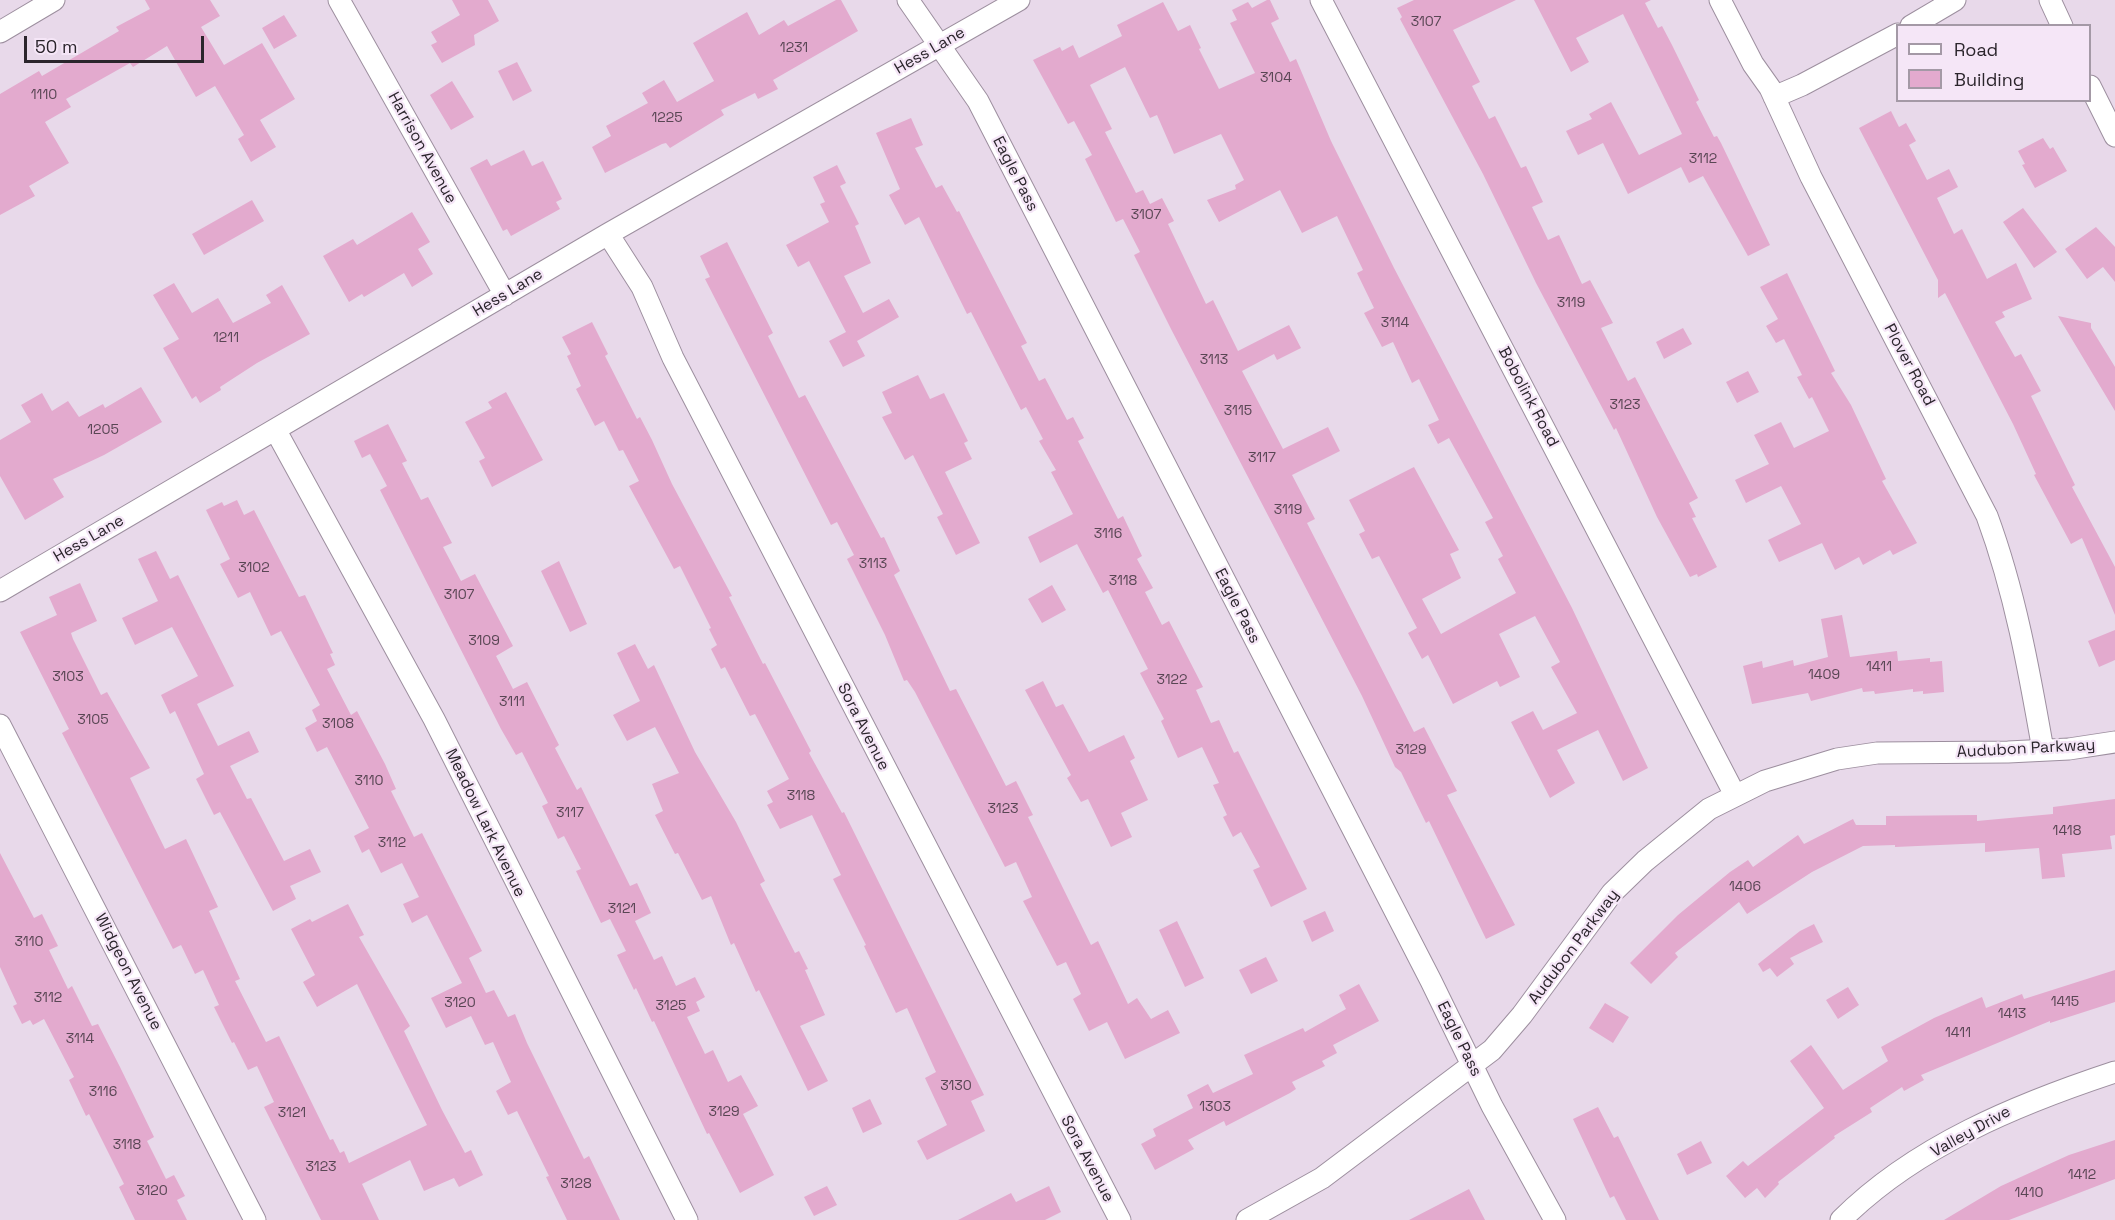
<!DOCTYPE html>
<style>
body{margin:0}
#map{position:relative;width:2115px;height:1220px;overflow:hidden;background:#e8d9ea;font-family:"Space Grotesk",sans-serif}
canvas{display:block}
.legend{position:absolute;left:1896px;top:24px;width:195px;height:78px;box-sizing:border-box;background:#f5e6f7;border:2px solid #a499a6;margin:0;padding:8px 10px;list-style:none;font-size:18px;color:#2b252c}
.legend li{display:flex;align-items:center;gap:12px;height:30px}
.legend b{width:30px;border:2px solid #a499a6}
.scale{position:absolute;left:24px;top:36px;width:180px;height:27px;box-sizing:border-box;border:3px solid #2b252c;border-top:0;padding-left:8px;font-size:18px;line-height:21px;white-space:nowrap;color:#2b252c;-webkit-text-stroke:4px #f5e6f7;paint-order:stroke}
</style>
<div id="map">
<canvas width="2115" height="1220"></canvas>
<ul class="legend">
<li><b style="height:8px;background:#fff"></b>Road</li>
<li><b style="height:16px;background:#e3aace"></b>Building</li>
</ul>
<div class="scale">50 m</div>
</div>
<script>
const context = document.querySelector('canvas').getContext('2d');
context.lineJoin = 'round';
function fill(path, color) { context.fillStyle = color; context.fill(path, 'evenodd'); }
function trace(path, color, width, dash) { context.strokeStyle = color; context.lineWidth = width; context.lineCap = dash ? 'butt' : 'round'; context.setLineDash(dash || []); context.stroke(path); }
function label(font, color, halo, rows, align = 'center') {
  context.font = font + ' "Space Grotesk",sans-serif'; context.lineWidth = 4.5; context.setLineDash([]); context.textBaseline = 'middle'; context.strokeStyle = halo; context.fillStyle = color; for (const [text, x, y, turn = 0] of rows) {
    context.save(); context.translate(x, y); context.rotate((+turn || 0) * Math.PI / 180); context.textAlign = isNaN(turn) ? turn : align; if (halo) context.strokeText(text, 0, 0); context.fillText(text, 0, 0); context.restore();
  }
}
fill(new Path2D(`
 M145,0H210L220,16L201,27L224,65L262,43L295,99L260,120L276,147L251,162L238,139L244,135L215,86L196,97L167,46L133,67L130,63L66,99L71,107L45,122L69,163L29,186L35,196L0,215V94L39,71L42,76L119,31L116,27L150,9Z
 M452,0H488L499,21L474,35L475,45L442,63L431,45L437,42L431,32L460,15Z
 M836,0H841L858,31L773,80L778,89L758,99L755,93L721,110L724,115L670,148L666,143L662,144L605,173L592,147L611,136L606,126L648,103L642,93L664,80L677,102L714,81L693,43L747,12L759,35L784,20L788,26Z
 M1267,0H1270L1279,19L1271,23L1290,62L1296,59L1331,141L1394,268L1572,608L1648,768L1623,781L1598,730L1557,750L1575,783L1550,798L1511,722L1533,711L1543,730L1577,713L1551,667L1560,662L1535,616L1499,634L1520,677L1500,687L1497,681L1453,704L1428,655L1422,659L1408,633L1417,628L1379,556L1372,559L1359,534L1365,531L1349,500L1414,467L1459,550L1450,554L1461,578L1422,599L1441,634L1516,593L1498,559L1503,556L1485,522L1493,518L1449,438L1438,444L1428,425L1439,420L1419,379L1412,383L1393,342L1382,347L1364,313L1374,308L1357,273L1363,270L1337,216L1302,233L1280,190L1219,222L1207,200L1236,189L1235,185L1244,180L1221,134L1174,154L1157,115L1150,118L1125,67L1090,85L1112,129L1105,132L1136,193L1143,190L1150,204L1162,198L1174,221L1168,224L1206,304L1213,300L1238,351L1289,325L1301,348L1277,360L1274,354L1242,371L1283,449L1328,427L1340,451L1292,475L1315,519L1307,523L1414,732L1424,727L1457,791L1447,795L1515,925L1486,939L1429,821L1426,823L1401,772L1395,767L1362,696L1171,329L1134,255L1140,252L1123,219L1116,222L1085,159L1092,155L1074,121L1068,124L1033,60L1060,47L1062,51L1073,45L1079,58L1122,36L1117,25L1163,2L1178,31L1190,25L1201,48L1199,49L1219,89L1255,73L1230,23L1237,20L1232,10L1248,2L1252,8Z
 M1414,0H1516L1453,30L1480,82L1472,86L1489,119L1495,116L1521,168L1526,166L1543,202L1532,207L1548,240L1559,235L1582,284L1590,280L1613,323L1601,328L1628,381L1635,377L1698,498L1689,503L1696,517L1692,518L1717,567L1698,577L1697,574L1690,577L1657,517L1616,428L1614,430L1536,283L1483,174L1400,19L1402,17L1397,8Z
 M1534,0H1651L1645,3L1658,28L1662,26L1672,45L1699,100L1696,102L1714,137L1717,136L1721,143L1770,245L1748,256L1703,176L1689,183L1681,167L1628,194L1603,143L1578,155L1566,131L1592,119L1589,114L1611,102L1639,155L1682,134L1623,14L1576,38L1589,62L1571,72Z
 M284,15L297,36L274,49L262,28Z
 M517,62L532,91L513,101L498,71Z
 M452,81L474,117L451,130L430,95Z
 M1891,111L1899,127L1906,123L1916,141L1909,145L1927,180L1949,169L1958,187L1937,198L1954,234L1962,229L1987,279L2016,263L2032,299L2002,312L2005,317L1995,322L2015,357L2021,354L2041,391L2031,396L2075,485L2072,487L2115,567V615L2082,538L2071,544L2034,475L2036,474L2013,424L1945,293L1938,298V280L1859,128Z
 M911,118L923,145L915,148L936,188L942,185L957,212L959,211L1027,343L1021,346L1039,381L1045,378L1067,420L1073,417L1084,438L1078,441L1118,519L1123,516L1142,556L1137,559L1153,588L1145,592L1162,625L1169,621L1203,687L1196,690L1211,723L1219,720L1234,753L1238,751L1307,889L1271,907L1253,870L1260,867L1241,832L1233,837L1223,817L1227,815L1213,785L1219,783L1202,747L1178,758L1161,721L1164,719L1140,673L1148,669L1108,590L1103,593L1077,544L1040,563L1028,537L1073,514L1051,472L1056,470L1039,441L1043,439L1026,407L1021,410L971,312L967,314L919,217L905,225L889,195L900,189L876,133Z
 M2043,138L2050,149L2053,147L2067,171L2035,188L2022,165L2025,164L2018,151Z
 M524,150L532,166L543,161L562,199L556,202L560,209L511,236L507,229L503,231L470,168L487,159L491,166Z
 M837,165L846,183L840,186L859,224L855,226L871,263L844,276L863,313L889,299L899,317L857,341L865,356L843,367L829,341L846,332L809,261L798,267L786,245L829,222L820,204L825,202L813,177Z
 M252,200L264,221L204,255L192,234Z
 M2023,208L2057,252L2034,268L2003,222Z
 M412,212L430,242L418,249L433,274L412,287L404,273L364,297L362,294L349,302L323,256L353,239L357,245Z
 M2096,227L2115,247V282L2103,267L2087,279L2065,249Z
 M727,242L773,333L768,336L799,398L805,395L881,538L884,537L900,571L894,575L950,691L956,689L1006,786L1016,781L1033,815L1028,817L1091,945L1098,941L1128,1004L1137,998L1151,1019L1168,1010L1180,1033L1125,1059L1107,1022L1089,1031L1073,999L1081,994L1066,962L1057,966L1023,901L1032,897L1016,862L1005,867L915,692L907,680L904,681L885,635L847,559L854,555L837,522L831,525L705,279L710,277L700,256Z
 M1787,273L1835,371L1831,373L1851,405L1886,479L1882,481L1917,543L1893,555L1890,550L1863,565L1859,557L1835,570L1822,543L1779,562L1768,540L1801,524L1781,486L1746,503L1735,480L1769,464L1754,435L1781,422L1794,448L1829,431L1812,397L1809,399L1797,377L1802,375L1784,339L1776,343L1766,326L1778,319L1760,287Z
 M174,283L192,313L218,298L233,323L271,303L266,295L282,285L310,334L257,363L220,387L221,390L200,403L196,396L192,399L163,348L179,339L153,295Z
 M2058,316L2091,323V328L2115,367V411Z
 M592,322L608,354L605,356L637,419L640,417L652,440L672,484L732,596L729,597L763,664L765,663L811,751L809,753L842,813L844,812L984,1095L971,1101L985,1131L927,1160L917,1141L947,1125L925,1078L936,1072L907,1008L896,1013L864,946L866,945L833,879L841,875L812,815L780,829L767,805L773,802L767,791L789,779L755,714L750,716L725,667L721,669L711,649L717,645L709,629L711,628L680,566L674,569L629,486L639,481L623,450L619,451L604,421L595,426L576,389L581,386L567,356L571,354L562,337Z
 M1683,328L1692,344L1664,359L1656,342Z
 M1748,371L1759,392L1737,403L1726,382Z
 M918,375L930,399L944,393L968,441L964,443L972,459L945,472L980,543L956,555L937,517L943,514L913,455L905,460L882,417L892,413L882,392Z
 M141,387L162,422L104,455L53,479L64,497L25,520L0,476V440L31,422L21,405L42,393L52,411L68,401L79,417L103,404L105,408Z
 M506,392L543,460L492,487L479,461L485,458L465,422L492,408L488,402Z
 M388,424L407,461L402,463L421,500L428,497L452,543L443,547L461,581L475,574L513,646L496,656L513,689L527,682L559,745L555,748L577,790L581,787L630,886L637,883L651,913L635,921L654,960L662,956L676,986L695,977L705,997L696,1002L700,1011L687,1017L705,1054L713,1050L728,1082L741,1075L758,1106L743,1114L774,1175L740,1193L709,1133L707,1134L654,1021L652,1022L636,988L634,990L617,955L626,951L610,919L601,923L576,871L581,869L564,836L558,839L542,806L548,803L522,752L516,755L501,729L380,490L387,486L370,454L362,458L354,441Z
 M237,500L244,515L254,510L299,597L305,595L333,653L330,654L335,665L327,669L351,715L357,711L385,764L396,789L391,791L414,837L422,833L482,951L469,958L486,993L494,990L508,1017L515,1014L527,1043L584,1159L589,1156L620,1220H567L546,1177L549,1176L517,1111L508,1115L496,1091L511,1082L493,1042L485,1045L471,1016L446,1028L431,998L462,983L427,915L412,923L403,904L419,897L402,863L381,873L369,849L362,853L354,836L369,828L327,747L317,752L305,728L317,721L312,710L320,705L281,631L271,636L250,592L238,598L220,564L230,559L206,510L222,502L224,506Z
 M156,551L170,579L178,575L234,686L197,704L218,746L249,731L259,752L230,766L247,799L251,798L284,861L310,849L321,872L290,886L296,899L273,911L220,812L214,815L196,779L204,774L175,711L170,714L161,695L198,676L172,627L135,645L122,618L158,601L138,559Z
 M559,561L587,624L570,632L541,571Z
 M80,583L97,621L71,633L73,639L101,695L107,692L150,768L130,778L165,849L186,839L218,907L209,911L240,979L235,981L266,1042L279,1036L330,1140L333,1139L340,1153L344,1151L349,1163L427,1125L357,984L317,1007L303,982L315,975L291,929L310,919L312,922L348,904L364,935L359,937L410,1026L404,1031L442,1110L465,1153L471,1150L483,1175L459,1187L454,1178L424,1191L410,1160L362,1184L379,1220H321L264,1107L274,1102L257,1066L248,1070L234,1042L232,1043L214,1007L219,1005L203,970L195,974L181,945L173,949L62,733L69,729L20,632L57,615L49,597Z
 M1052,585L1066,610L1042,623L1028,599Z
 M1842,615L1850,657L1897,651L1898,661L1930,658V662L1942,661L1944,692L1923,694V691L1913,692V689L1875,694L1874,691L1863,692L1862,688L1811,701L1808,693L1752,704L1743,666L1762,661L1763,668L1793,660L1794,666L1828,657L1821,619Z
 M2115,630V660L2099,667L2088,641Z
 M635,644L648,669L654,665L695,752L736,822L765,881L760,884L795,953L799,951L808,969L805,970L825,1015L800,1026L828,1081L808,1091L759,990L756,992L734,943L731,945L711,896L702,900L678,853L675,854L655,815L663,811L652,784L679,773L655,727L627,741L613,715L640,701L617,653Z
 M1043,681L1056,707L1063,704L1089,752L1124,735L1135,758L1130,761L1148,800L1121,813L1132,837L1111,847L1088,799L1081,802L1067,778L1071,775L1025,690Z
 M2115,799V835L2110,836L2112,849L2062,854L2065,877L2042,879L2039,848L1985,852V843L1895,847V845L1863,846L1812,872L1747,914L1739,902L1675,953L1678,957L1651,984L1630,963L1678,915L1730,872L1748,860L1753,867L1798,835L1804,844L1853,819L1856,825H1886V816L1977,815V821L2053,814V807Z
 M0,853L34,918L42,914L58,946L49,950L68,989L72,986L92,1026L98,1024L120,1067L154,1137L147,1141L166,1179L174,1175L185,1196L177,1200L187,1220H135L119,1187L124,1184L89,1114L86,1116L69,1080L74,1077L44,1019L33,1025L30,1020L22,1024L13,1006L17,1004L0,967Z
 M1325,911L1334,931L1312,942L1303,921Z
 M1177,921L1204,978L1185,987L1159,930Z
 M1814,924L1823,942L1790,958L1794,964L1777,977L1770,968L1763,972L1758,964L1800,931Z
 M1266,957L1278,981L1251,994L1239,970Z
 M2115,970V1002L2050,1023V1021L1921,1075L1924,1080L1904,1091L1902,1087L1870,1108L1872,1112L1834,1136L1835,1138L1778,1182L1779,1184L1765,1198L1757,1188L1745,1198L1726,1176L1743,1161L1748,1166L1824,1108L1790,1061L1811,1045L1843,1090L1888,1061L1881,1047L1934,1018L1982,997L1986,1008L2022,994L2024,999Z
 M1359,984L1379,1021L1333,1045L1337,1053L1322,1061L1325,1066L1292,1082L1296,1089L1290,1093L1226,1126L1224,1121L1188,1140L1194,1149L1155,1170L1141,1144L1156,1136L1153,1129L1193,1108L1187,1095L1208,1084L1213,1093L1253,1074L1244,1055L1303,1028L1305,1032L1346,1009L1339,995Z
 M1848,987L1859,1005L1838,1019L1826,1000Z
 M1605,1003L1629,1017L1613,1043L1589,1028Z
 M870,1099L882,1124L863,1133L852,1108Z
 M1598,1107L1614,1138L1618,1136L1659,1220H1626L1614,1196L1610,1198L1573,1119Z
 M2115,1140V1179L2009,1220H1944L2001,1186L2069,1155Z
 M1701,1141L1712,1163L1687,1175L1677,1154Z
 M827,1186L837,1205L814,1216L804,1197Z
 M1049,1186L1061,1212L1045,1220H958L1011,1193L1016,1202Z
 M1469,1189L1485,1220H1409Z`), '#e3aace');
const street = new Path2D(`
 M339,0L505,295
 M908,0L978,101L1431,981L1492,1106L1555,1220
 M1321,0L1735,795
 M1720,0L1753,64L1770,88L1811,177L1987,516C2015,592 2029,670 2043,750
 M2050,0L2062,26
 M1911,26L1955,0
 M0,32L54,0
 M2090,86L2115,136
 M1774,97L1802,85L1898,34
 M608,234L642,287L673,358L1120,1220
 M276,431L434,719L687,1220
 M0,591L608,234L1019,0
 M0,725L255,1220
 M1247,1220L1322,1178L1492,1050L1522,1015L1612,893L1645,861L1709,809L1765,781L1837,759L1877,753L2008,752L2069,749L2115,742
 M1841,1220C1915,1146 2018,1104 2115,1072`);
trace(street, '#9d8f9f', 23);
trace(street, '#fff', 21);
label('14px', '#594654', null, [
 ["3107",1426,22],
 ["1231",794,48],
 ["3104",1276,78],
 ["1110",44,95],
 ["1225",667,118],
 ["3112",1703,159],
 ["3107",1146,215],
 ["3119",1571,303],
 ["3114",1395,323],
 ["1211",226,338],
 ["3113",1214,360],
 ["3123",1625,405],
 ["3115",1238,411],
 ["1205",103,430],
 ["3117",1262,458],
 ["3119",1288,510],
 ["3116",1108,534],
 ["3113",873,564],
 ["3102",254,568],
 ["3118",1123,581],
 ["3107",459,595],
 ["3109",484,641],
 ["1411",1879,667],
 ["1409",1824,675],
 ["3103",68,677],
 ["3122",1172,680],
 ["3111",512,702],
 ["3105",93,720],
 ["3108",338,724],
 ["3129",1411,750],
 ["3110",369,781],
 ["3118",801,796],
 ["3123",1003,809],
 ["3117",570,813],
 ["1418",2067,831],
 ["3112",392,843],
 ["1406",1745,887],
 ["3121",622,909],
 ["3110",29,942],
 ["3112",48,998],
 ["1415",2065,1002],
 ["3120",460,1003],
 ["3125",671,1006],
 ["1413",2012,1014],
 ["1411",1958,1033],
 ["3114",80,1039],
 ["3130",956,1086],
 ["3116",103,1092],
 ["1303",1215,1107],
 ["3129",724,1112],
 ["3121",292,1113],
 ["3118",127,1145],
 ["3123",321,1167],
 ["1412",2082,1175],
 ["3128",576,1184],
 ["3120",152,1191],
 ["1410",2029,1193]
]);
label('16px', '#2b252c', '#f5e6f7', [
 ["Hess Lane",930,51,-30],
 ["Harrison Avenue",422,148,61],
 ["Eagle Pass",1015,174,63],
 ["Hess Lane",508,293,-31],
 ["Plover Road",1909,365,62],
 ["Bobolink Road",1528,397,62],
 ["Hess Lane",89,539,-30],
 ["Eagle Pass",1237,606,63],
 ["Sora Avenue",863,727,63],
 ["Audubon Parkway",2026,749,-3],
 ["Meadow Lark Avenue",485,823,64],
 ["Audubon Parkway",1574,947,-53],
 ["Widgeon Avenue",128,972,63],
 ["Eagle Pass",1459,1039,64],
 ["Valley Drive",1971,1132,-29],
 ["Sora Avenue",1087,1159,62]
]);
</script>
